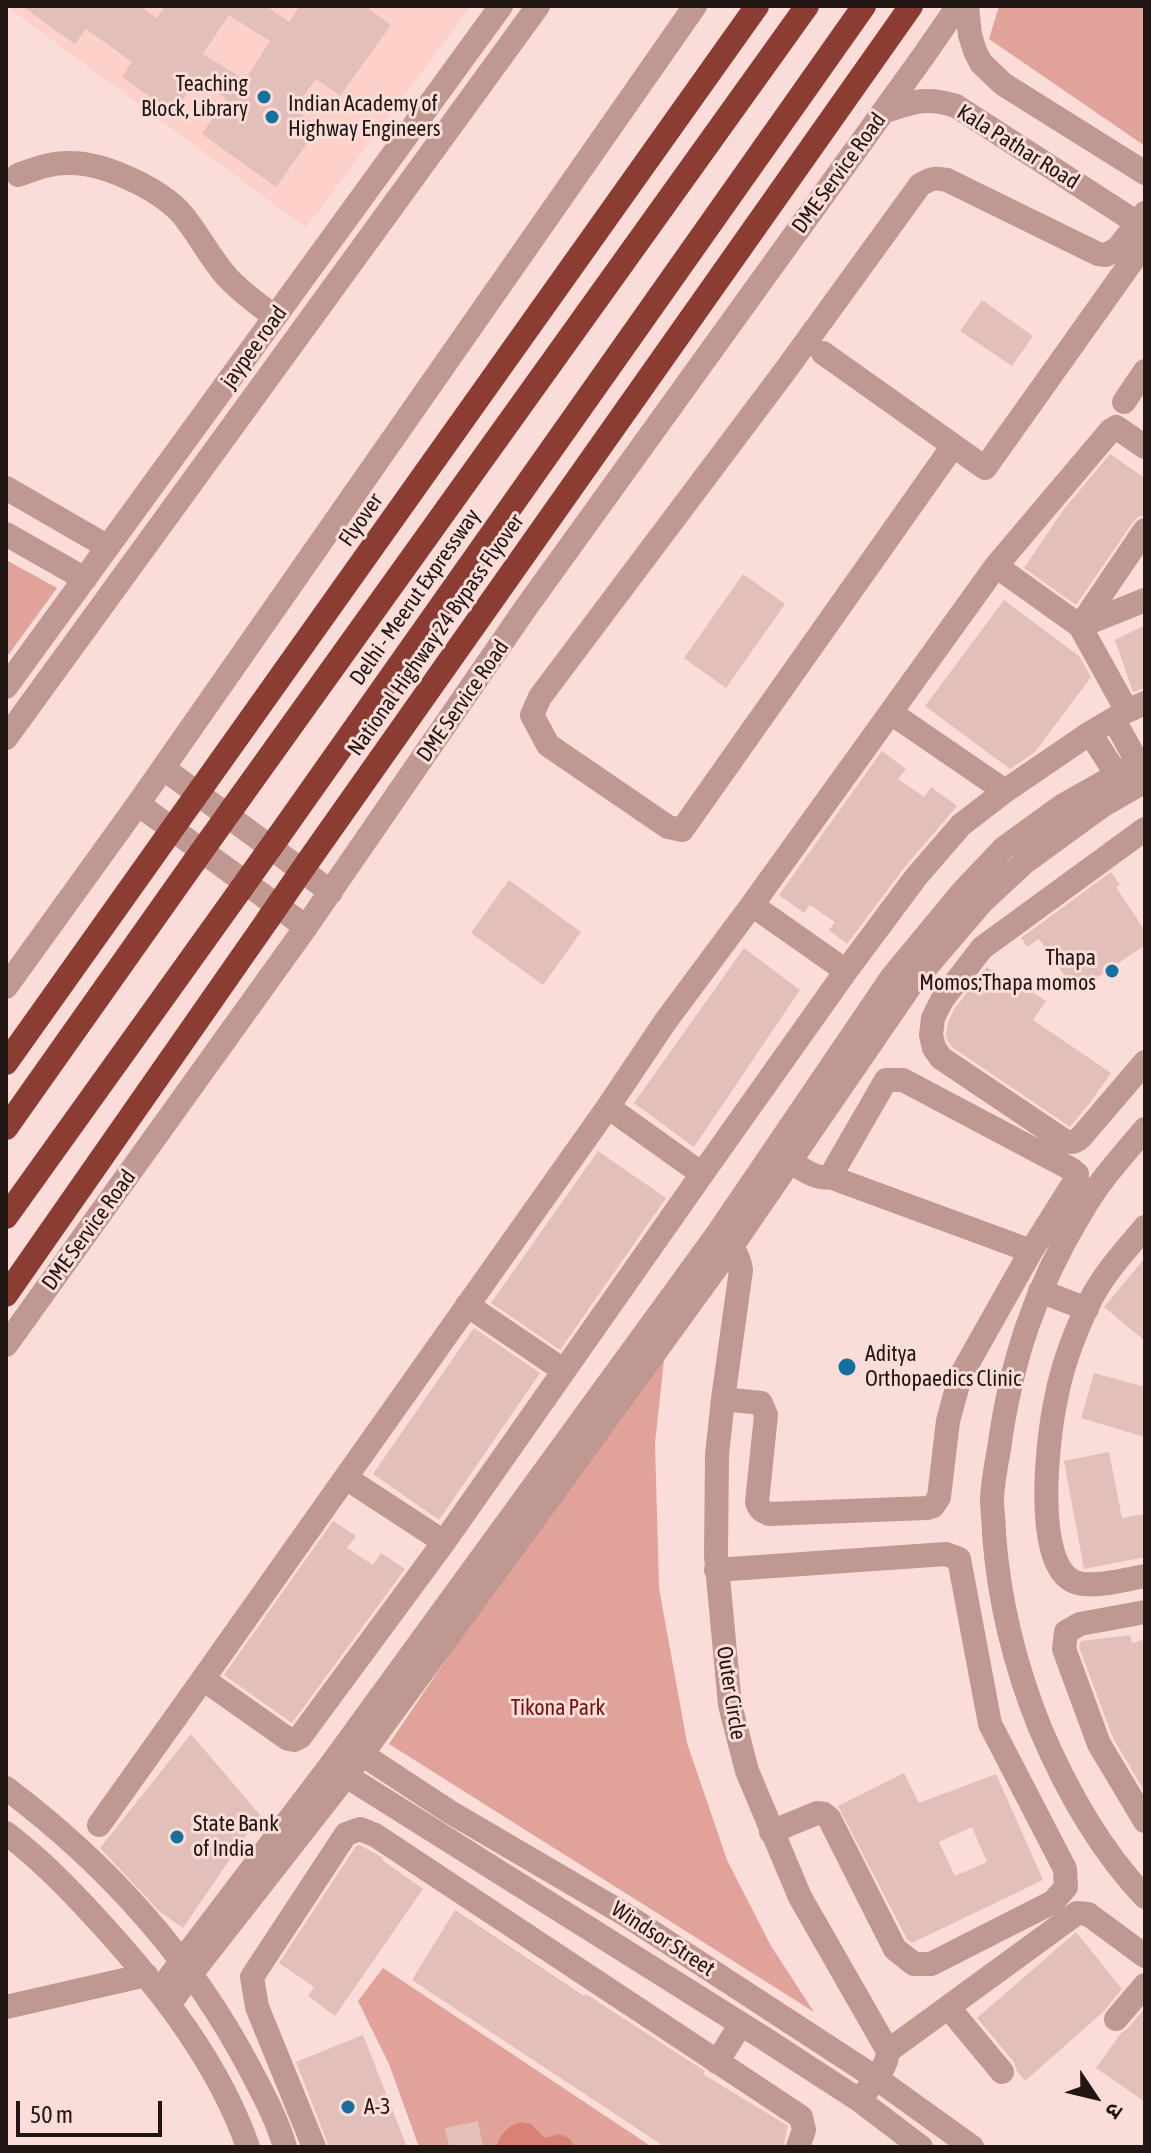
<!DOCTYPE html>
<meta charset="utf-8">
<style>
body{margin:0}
#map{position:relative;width:1151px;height:2153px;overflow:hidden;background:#faddd8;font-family:"Asap Condensed","Noto Sans Devanagari",sans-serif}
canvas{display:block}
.frame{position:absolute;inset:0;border:8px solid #221614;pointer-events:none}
.north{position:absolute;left:1055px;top:2057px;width:80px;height:80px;-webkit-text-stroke:6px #faddd8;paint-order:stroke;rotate:125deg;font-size:22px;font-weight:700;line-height:32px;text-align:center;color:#221614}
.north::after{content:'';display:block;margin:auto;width:28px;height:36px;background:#221614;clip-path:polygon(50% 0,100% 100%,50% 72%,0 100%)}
.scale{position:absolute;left:16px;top:2101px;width:146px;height:36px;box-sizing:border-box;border:4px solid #221614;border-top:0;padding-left:10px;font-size:24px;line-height:28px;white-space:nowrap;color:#221614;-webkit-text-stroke:6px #faddd8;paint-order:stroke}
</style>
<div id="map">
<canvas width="1151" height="2153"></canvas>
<div class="frame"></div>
<div class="north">उ</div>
<div class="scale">50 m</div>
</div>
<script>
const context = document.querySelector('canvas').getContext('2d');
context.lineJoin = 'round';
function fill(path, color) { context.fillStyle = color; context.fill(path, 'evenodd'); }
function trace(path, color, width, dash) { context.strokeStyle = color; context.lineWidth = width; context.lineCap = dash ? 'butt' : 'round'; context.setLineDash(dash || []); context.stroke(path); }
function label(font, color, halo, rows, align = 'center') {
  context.font = font + ' "Asap Condensed",sans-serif'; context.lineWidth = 6; context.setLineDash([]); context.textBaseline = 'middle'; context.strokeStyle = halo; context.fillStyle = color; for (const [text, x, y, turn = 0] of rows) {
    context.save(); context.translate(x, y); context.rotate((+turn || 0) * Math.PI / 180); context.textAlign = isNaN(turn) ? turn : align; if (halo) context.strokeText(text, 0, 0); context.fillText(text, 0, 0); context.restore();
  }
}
fill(new Path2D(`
 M6,6H471L306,228Z`), '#fdd1ca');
fill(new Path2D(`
 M999,6H1145V146L989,39Z
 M6,560L57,588L6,658Z
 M667,1332L655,1443L659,1588L687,1743L727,1860L771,1946L814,2012L389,1744Z
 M383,1968L652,2147H419L389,2064L358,2001Z`), '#e0a299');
fill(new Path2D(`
 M521,2122L531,2124L545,2138L560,2134L570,2139L575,2147H496C501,2134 507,2126 521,2122Z`), '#d88276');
fill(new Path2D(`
 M22,6H139L157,18L165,6H266L289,22L300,6H365L391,25L340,96L316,79L294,109L319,127L276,187L202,134L226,99L198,78L173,113L122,77L132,62L86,29L75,44ZM229,15L270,41L245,80L203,54Z
 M982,300L1033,336L1012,366L960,331Z
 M1110,454L1145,478V515L1138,517L1133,522L1076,605L1024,568L1064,509Z
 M743,574L785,604L726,688L684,658Z
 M1004,600L1079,656L1091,677L1035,752L1010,769L925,706Z
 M1145,625V688L1133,692L1115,640Z
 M882,751L906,769L898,779L924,797L931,787L957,806L904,868L847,944L829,930L835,922L810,905L804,913L779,895Z
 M1111,872L1120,885L1116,887L1145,931V945L1076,992L1039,939L1027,947L1021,938Z
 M509,880L581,932L543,985L471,933Z
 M744,948L800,990L694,1147L634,1103Z
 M987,967L1020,990L1023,986L1046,1001L1033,1020L1111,1073L1089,1104L1070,1127L952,1047L948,1042L946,1034L948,1022L955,1008Z
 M598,1151L666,1198L560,1350L491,1303Z
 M1145,1258V1341L1104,1307Z
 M474,1328L540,1373L439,1520L373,1474Z
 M1094,1373L1145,1387V1437L1081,1418Z
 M1109,1452L1122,1518L1145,1514V1557L1084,1569L1064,1461Z
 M333,1521L356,1536L347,1548L373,1565L381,1553L405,1569L292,1723L224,1675Z
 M1130,1635L1132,1643L1145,1639V1792L1113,1738L1079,1647L1081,1641Z
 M191,1734L260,1815L183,1928L160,1912L100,1848Z
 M904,1773L919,1803L996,1774L1043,1880L912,1943L907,1939L838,1806ZM972,1827L987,1862L955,1876L939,1842Z
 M360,1845L383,1858L382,1860L423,1889L335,2016L308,1996L314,1987L279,1963L356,1846Z
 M455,1910L584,1996L586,1994L686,2059L705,2071L703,2074L788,2126L783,2147H665L412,1980Z
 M1076,1932L1122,1989L1103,2012L1025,2081L1017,2071L1014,2062L977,2018Z
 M1145,2008V2102L1096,2068L1121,2033L1127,2029Z
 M363,2035L407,2147H329L296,2062Z
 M478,2121L483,2147H449L445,2128Z`), '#e2bfb9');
trace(new Path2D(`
 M967,6L970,35L975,51L981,63L1003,84L1145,173
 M883,112C912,102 926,96 956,106L1145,228
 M18,175C35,169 52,162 71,163C105,163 159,189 181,213C198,233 210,258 228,278C242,293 259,305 275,317
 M823,353L985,468L1145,243
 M1124,402L1145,371
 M953,446L682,830L668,827L548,745L532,715L540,697L785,371L920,185C930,179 935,177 947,180L1098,254L1106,255L1118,248L1145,213
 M6,488L108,547
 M6,534L85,579
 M996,566L1080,626L1127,711
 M1080,626L1145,530
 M1080,626L1145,600
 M6,687L501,6
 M891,713L1005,791
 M1114,720L1144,774
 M1090,733L1124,786
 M6,738L538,6
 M163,768L331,892
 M138,804L306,927
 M1145,829L982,948L942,1000L933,1018L931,1035L934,1048L941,1058L1063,1140C1071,1143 1075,1143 1081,1137L1145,1062
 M752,905L846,971
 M6,987L138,804L695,6
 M608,1107L702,1174
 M1145,1129C1123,1155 1099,1181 1082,1211C1035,1288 1011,1361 999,1449C996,1465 993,1482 992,1498C992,1510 994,1522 994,1534C999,1601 1015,1666 1040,1728C1066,1789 1099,1849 1145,1897
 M830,1177L1031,1251
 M1145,1227C1125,1251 1104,1273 1090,1301C1075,1332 1062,1366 1056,1399C1048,1435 1031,1571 1078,1583C1095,1588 1127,1579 1145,1576
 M722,1236C732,1246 739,1255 741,1270L723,1399L717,1455L716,1556L730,1705L747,1771L800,1897L888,2051C887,2070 870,2086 859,2100
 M1040,1291L1087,1309
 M467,1305L563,1370
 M6,1345L306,927L525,609L922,58L958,6
 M723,1399L761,1403L766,1415L757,1502C759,1509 762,1511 769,1514L927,1508L933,1506L939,1497L948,1421L960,1377L1031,1251L1077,1178V1174L1071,1169L903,1080H886L830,1177C816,1180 801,1168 789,1161
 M346,1478L444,1542
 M716,1570L946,1554L959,1559L990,1724L1065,1869L1066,1887L1053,1902L931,1964H914L895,1949L829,1818L824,1814L817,1813L771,1832
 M1145,1612L1080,1624L1066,1632L1064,1649L1099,1744L1145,1821
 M203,1679L608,1107L665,1022L752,905L996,566L1111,430L1116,427L1145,447
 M348,1745L450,1812L626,1915L876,2078L972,2147
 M332,1767L765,2039L859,2100L921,2147
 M6,1788C107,1864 191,1957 250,2069C263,2094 277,2119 285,2147
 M99,1825L203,1679L288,1739L294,1740L300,1737L444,1542L702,1174L846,971L916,877L961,825L1005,791L1090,733L1127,711L1145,703
 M6,1833C43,1861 73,1893 104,1927C162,1991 219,2064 248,2147
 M159,1991L330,1766L718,1233L892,977L964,890L1004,848L1062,806L1145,759
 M169,2005L191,1974L346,1776L548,1500L732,1246L911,985L982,902L1025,862L1102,806L1145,781
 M6,2007L146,1975
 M948,2007L1002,2072
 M1116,2019L1145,1985
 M888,2051L1077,1913L1088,1914L1145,1956
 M717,2062L741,2024
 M314,2147L257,2007L252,1977L346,1834L360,1829L375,1835L801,2117L804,2130L798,2147`), '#bf9892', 24);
trace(new Path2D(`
 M234,806L807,6
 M278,837L864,6
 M309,860L911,6
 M6,1128L194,862
 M6,1217L241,889
 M6,1295L269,918`), '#8b3d34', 24);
trace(new Path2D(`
 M194,862L234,806
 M241,889L278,837
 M269,918L309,860
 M6,1063L757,6`), '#8b3d34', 24);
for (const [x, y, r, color] of [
 [264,97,8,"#16709f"],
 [272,117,8,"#16709f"],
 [1112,971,8,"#16709f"],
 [847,1367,10,"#16709f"],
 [177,1837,8,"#16709f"],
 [348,2107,8,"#16709f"]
]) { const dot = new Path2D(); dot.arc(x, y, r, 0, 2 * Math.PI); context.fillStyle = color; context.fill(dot); trace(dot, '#faddd8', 3); }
label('22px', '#221614', '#faddd8', [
 ["Teaching",248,84,"right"],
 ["Block, Library",248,109,"right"],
 ["Indian Academy of",288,104],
 ["Highway Engineers",288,129],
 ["Thapa",1096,958,"right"],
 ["Momos;Thapa momos",1096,983,"right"],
 ["Aditya",865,1354],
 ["Orthopaedics Clinic",865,1379],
 ["State Bank",193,1824],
 ["of India",193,1849],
 ["A-3",364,2107]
], 'left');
label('22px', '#221614', '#faddd8', [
 ["Kala Pathar Road",1018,147,32],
 ["DME Service Road",839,173,-54],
 ["jaypee road",254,347,-54],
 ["Flyover",361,520,-55],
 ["Delhi - Meerut Expressway",415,597,-55],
 ["National Highway 24 Bypass Flyover",436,635,-55],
 ["DME Service Road",463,701,-55],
 ["DME Service Road",89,1230,-54],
 ["Outer Circle",731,1693,81],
 ["Windsor Street",663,1939,33]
]);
label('22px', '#770f0c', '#faddd8', [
 ["Tikona Park",558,1708]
]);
</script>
